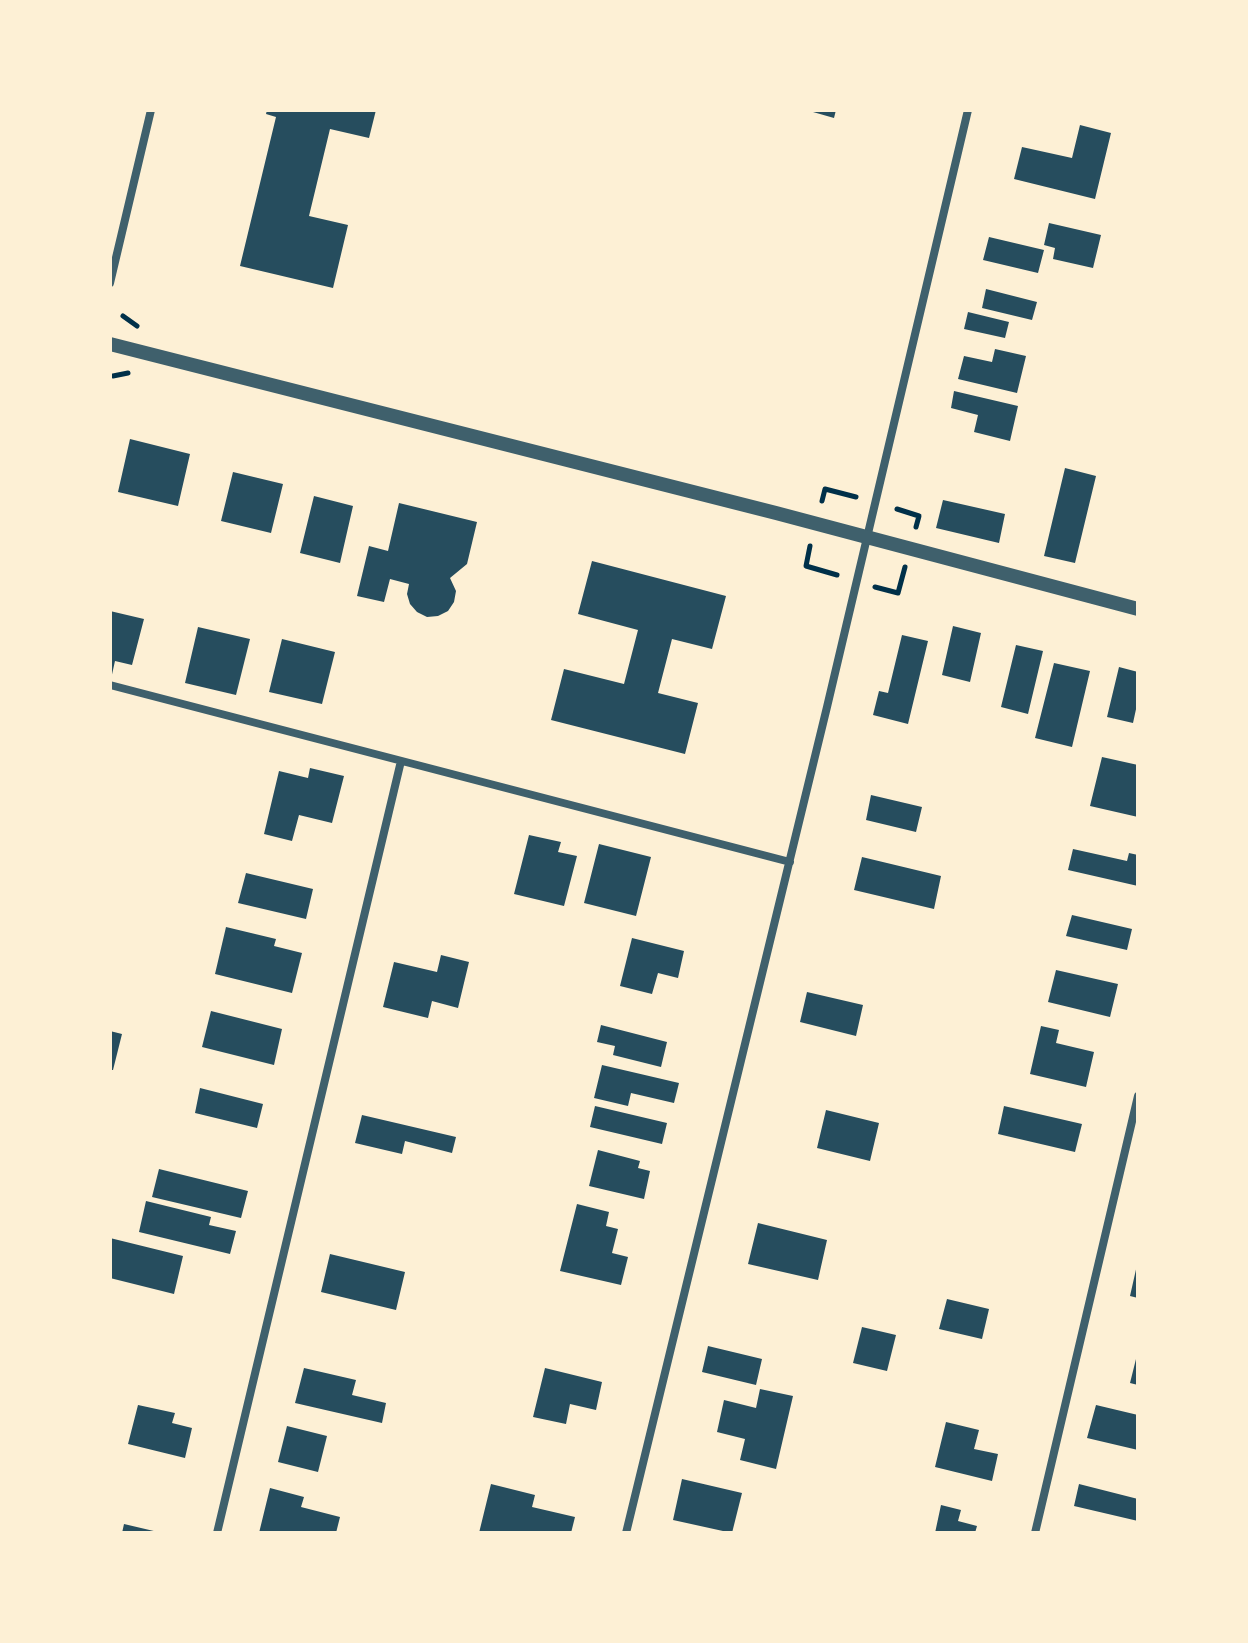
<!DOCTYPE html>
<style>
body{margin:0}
#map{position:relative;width:1248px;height:1643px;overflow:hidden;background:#fdf0d5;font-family:"Open Sans",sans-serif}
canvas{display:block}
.frame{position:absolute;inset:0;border:112px solid #fdf0d5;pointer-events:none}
</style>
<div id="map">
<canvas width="1248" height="1643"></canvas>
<div class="frame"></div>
</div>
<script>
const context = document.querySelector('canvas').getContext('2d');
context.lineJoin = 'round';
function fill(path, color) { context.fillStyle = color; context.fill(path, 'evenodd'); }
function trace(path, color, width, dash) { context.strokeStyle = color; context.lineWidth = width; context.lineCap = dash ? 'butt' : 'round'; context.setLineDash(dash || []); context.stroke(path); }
fill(new Path2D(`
 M267,110H376L369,138L330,129L309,216L348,225L333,288L240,266L276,117L266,114Z
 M806,110H836L834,118Z
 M1080,125L1111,133L1095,199L1014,179L1022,147L1072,158Z
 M1049,223L1101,235L1093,268L1053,259L1055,248L1044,245Z
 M989,237L1044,250L1038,273L983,260Z
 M986,289L1037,302L1032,320L982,308Z
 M968,312L1009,322L1005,338L964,329Z
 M995,349L1026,356L1017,393L958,379L964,356L992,362Z
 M954,391L1018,406L1010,441L974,432L978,415L951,408Z
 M130,439L190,454L178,506L118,492Z
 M1065,468L1096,476L1075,563L1044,556Z
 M233,472L283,484L271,533L221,521Z
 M314,496L353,506L340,563L300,553Z
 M943,500L1005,514L999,543L936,528Z
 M399,503L477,522L467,564L450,578L456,591L454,602L448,611L438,616L427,617L417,612L410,604L407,594L409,584L390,579L384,602L357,596L369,546L388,551Z
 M592,561L726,596L712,649L672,639L658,693L698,703L685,754L551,720L564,669L624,684L638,630L578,614Z
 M110,611L144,619L132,665L115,661L111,679Z
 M953,626L981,633L970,682L942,675Z
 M198,627L250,639L236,695L185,683Z
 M902,635L928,641L908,724L873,715L879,691L888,693Z
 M282,639L335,652L322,704L269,692Z
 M1016,645L1043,651L1028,714L1001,707Z
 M1054,663L1090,671L1072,747L1035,738Z
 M1119,667L1138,672V700L1133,723L1107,717Z
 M1102,757L1138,765V817L1090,806Z
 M310,768L344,776L332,823L299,815L292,841L264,834L279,771L308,778Z
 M871,795L922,807L916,832L866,820Z
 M529,835L561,842L558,852L577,856L564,906L514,894Z
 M599,844L651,857L636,916L584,903Z
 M1073,849L1127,861L1129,853L1138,855V886L1068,870Z
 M862,857L941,876L934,909L854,890Z
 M246,873L313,889L306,919L238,903Z
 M1072,915L1132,929L1127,950L1066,936Z
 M226,927L276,939L274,946L302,953L292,993L215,974Z
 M632,938L684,951L678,978L658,973L652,994L620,986Z
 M441,955L469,962L458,1008L432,1001L428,1018L383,1007L394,962L437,972Z
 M1056,970L1118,984L1110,1017L1048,1002Z
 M807,992L863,1005L856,1036L800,1022Z
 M211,1011L282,1029L274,1065L202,1047Z
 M601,1025L667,1042L661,1067L613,1055L615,1046L597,1042Z
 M1041,1026L1059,1030L1056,1043L1094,1052L1086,1087L1030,1074Z
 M110,1031L122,1034L113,1070H110Z
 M602,1065L679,1083L674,1103L631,1093L628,1106L594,1098Z
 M200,1088L263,1104L257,1128L195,1113Z
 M595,1106L667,1123L662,1144L590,1127Z
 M1004,1106L1082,1124L1075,1152L998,1134Z
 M826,1110L879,1123L870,1161L817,1148Z
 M362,1115L456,1137L452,1153L405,1141L402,1154L355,1143Z
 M598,1150L640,1161L638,1168L650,1171L644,1199L589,1186Z
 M159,1169L248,1191L241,1218L152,1197Z
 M146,1201L211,1217L209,1225L236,1231L230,1254L139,1232Z
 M577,1204L609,1212L606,1226L618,1229L612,1253L628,1257L621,1285L560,1271Z
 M758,1223L827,1240L818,1280L748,1264Z
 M110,1238L183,1256L174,1294L110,1278Z
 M330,1254L405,1272L396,1310L321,1292Z
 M1137,1265H1138V1298L1130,1296Z
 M947,1299L989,1309L982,1339L939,1329Z
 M862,1327L896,1335L887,1371L853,1363Z
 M708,1346L762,1359L756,1385L702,1372Z
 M1137,1355H1138V1385L1130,1383Z
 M304,1368L356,1380L352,1395L386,1403L382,1423L295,1403Z
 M545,1368L602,1382L596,1410L570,1404L566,1424L533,1417Z
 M760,1389L793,1396L776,1469L740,1460L745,1439L717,1432L724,1400L756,1408Z
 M138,1405L175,1413L172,1423L192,1428L185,1458L128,1444Z
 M1096,1405L1138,1415V1450L1087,1438Z
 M946,1422L979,1430L974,1449L998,1454L992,1481L935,1467Z
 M287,1426L327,1436L318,1472L278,1462Z
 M682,1479L742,1493L732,1533L673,1520Z
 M491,1484L535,1495L532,1507L575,1517L571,1533H479Z
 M1079,1484L1138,1499V1521L1074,1506Z
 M270,1488L304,1497L301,1507L340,1517L336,1533H259Z
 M941,1505L961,1510L958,1521L977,1526L975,1533H935Z
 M124,1524L158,1532V1533H122Z`), '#264d5e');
trace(new Path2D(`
 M123,316L137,326
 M113,376L128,373
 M822,501L825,489L856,497
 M897,509L919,516L916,527
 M810,546L806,566L837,575
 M875,587L898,593L905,567`), '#003049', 5);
trace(new Path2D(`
 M110,283L151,110
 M110,685L790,862
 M217,1533L401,761
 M626,1533L827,707L968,110
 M1035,1533L1138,1096`), '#3f606c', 8);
trace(new Path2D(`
 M110,344L776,513L1138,609`), '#3f606c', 14);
</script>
